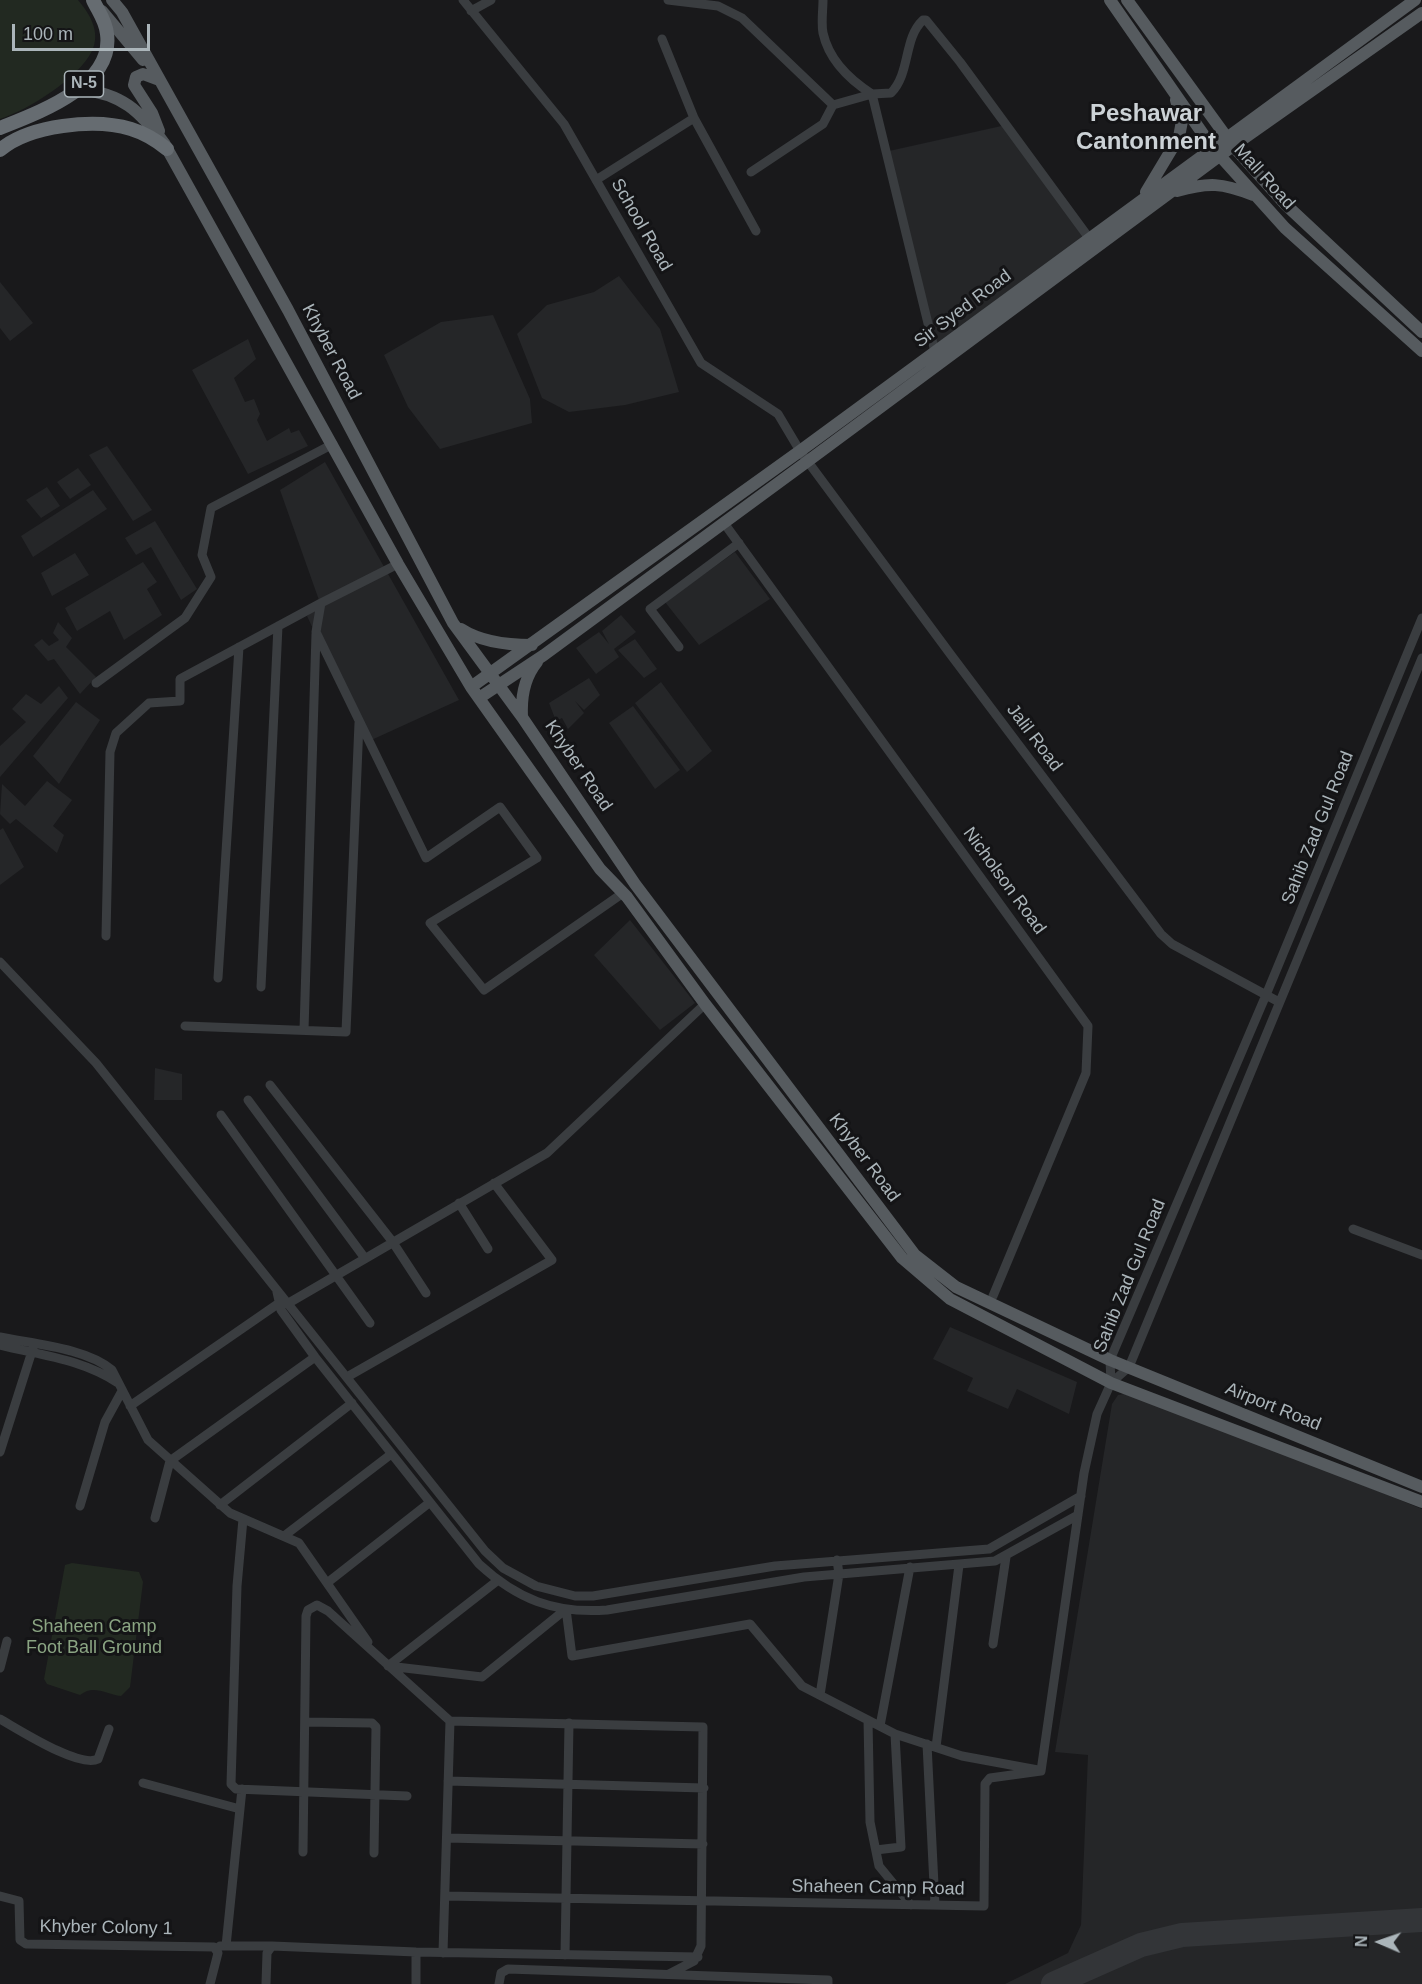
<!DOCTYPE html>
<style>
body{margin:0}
#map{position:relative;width:1422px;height:1984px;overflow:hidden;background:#19191b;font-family:Arial,sans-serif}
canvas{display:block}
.north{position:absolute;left:1350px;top:1912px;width:60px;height:60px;-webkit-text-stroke:4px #141416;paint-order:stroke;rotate:272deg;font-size:16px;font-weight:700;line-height:24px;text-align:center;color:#abb5ba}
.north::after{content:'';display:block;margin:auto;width:21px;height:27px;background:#abb5ba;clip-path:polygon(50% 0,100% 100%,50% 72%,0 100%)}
.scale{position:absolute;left:12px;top:24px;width:138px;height:27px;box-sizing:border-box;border:3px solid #abb5ba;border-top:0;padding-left:8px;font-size:18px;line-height:21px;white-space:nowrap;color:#abb5ba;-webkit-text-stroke:4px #141416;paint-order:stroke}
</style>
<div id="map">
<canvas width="1422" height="1984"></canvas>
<div class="north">N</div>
<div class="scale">100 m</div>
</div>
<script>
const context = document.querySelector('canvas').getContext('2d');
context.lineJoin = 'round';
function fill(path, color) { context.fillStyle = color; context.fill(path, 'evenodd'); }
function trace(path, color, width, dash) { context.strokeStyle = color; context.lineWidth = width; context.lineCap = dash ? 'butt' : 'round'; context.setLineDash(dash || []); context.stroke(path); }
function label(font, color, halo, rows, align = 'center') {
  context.font = font + ' Arial,sans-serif'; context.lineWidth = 6; context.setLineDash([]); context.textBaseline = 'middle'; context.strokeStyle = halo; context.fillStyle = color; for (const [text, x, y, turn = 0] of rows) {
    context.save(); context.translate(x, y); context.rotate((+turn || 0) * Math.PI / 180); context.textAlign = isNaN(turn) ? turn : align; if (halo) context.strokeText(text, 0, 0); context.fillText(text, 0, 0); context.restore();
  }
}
fill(new Path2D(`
 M1006,125L1089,238L935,352L889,151Z
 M619,276L660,329L679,392L625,405L569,412L542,398L517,334L547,305L594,292Z
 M0,282L33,323L10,341L0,328Z
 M493,315L530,399L532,423L440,449L408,407L384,355L441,322Z
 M248,339L256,359L234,378L245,402L254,399L260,414L257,420L267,441L289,428L291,433L299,430L308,446L248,474L192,370Z
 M107,446L152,510L133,521L89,455Z
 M325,462L459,700L367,742L307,616L320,603L280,490Z
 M78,468L91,485L70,499L57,482Z
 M47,487L60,506L41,518L26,500Z
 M93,490L107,509L33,557L21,536Z
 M155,521L197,589L181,600L151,547L136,555L125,538Z
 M735,552L770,599L699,645L665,602Z
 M75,553L89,575L52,596L41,573Z
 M143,562L157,582L147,589L162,615L124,640L110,611L77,631L65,608Z
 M621,615L636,632L614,649L619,657L596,674L576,648L599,632L609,644L602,631Z
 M58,622L72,638L66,647L96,677L80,694L54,659L48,661L34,645L42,639L49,646L59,640L53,633Z
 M635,639L657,669L644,678L618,650Z
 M589,678L600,695L584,710L575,701L584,713L568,729L562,718L556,721L549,703Z
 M661,682L712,751L687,772L635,703Z
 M59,686L68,698L0,777V746L26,722L12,709L26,694L41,704Z
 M76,702L100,720L59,784L33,756Z
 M633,706L680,770L655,789L609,723Z
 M47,781L72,800L53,826L64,835L57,853L16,819L10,824L0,814L2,784L25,806Z
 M3,828L24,867L0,885V830Z
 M630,920L695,1003L660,1030L594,955Z
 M155,1068L182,1074V1100H154Z
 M950,1327L1077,1382L1069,1414L1017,1389L1008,1409L967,1391L973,1378L933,1359Z
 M1124,1394L1194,1416L1422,1509V1984H1005L1068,1953L1081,1925L1088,1755L1055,1752L1112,1404L1118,1395Z`), '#252628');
fill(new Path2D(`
 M0,0H78C90,14 101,32 92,51C79,78 28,110 0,119Z
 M72,1563L139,1572L143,1582L130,1687L121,1696C105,1694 94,1684 80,1695L47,1684L44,1679L65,1565Z`), '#222921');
trace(new Path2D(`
 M1053,1984L1141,1945L1182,1935L1422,1920`), '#333538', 24);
trace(new Path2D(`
 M463,0L564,124L701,363L778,414L800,451L951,655L1161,934L1172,944L1279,1002
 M668,0L718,6L742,18L833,105
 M823,0C823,10 821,23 823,33C829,60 850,80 872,94L935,352
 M471,11L491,0
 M662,39L694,118L756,231
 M751,172L823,124L833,105L872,94L891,93C911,72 903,39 923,20H926L960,62L1089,238
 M596,180L694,118
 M724,523L1088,1026L1086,1073L993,1296
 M398,564L321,603L316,632L426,858L500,807L537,858L430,923L484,990L623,893
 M679,647L650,609L739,543
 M96,683L185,618L211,577L202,555L211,508L333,444
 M106,936L110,752L116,733L149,703L180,701V679L321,603
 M0,962L96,1063L485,1551L503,1568L536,1586L575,1596H593L775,1566L989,1549L1081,1496
 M218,978L239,647
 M261,987L278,626
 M185,1026L346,1032L359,723
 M304,1030L316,634
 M270,1085L392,1241L426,1293
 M248,1100L364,1257
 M221,1115L370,1323
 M459,1203L488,1249
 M1353,1229L1422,1255
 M277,1292L281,1310L315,1357L479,1564C517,1599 554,1614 607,1610L804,1577L995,1561L1078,1515
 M287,1304L547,1153L705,1004
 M0,1337C34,1344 86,1348 112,1370L148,1440L230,1513L299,1543L368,1642
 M0,1345C40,1355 82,1359 118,1383
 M347,1377L552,1260L494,1183
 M1111,1383L1110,1360L1266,995L1422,618
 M130,1406L282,1301
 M0,1452L33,1348
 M220,1505L352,1403
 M80,1506L105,1422L122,1391
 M155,1518L170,1461L315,1357
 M243,1519L237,1586L231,1784L236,1789L407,1796
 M284,1536L390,1455
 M327,1583L429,1503
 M566,1609L572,1656L750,1624L802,1686L895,1734L962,1756L1038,1770
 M993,1644L1006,1557
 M388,1666L482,1677L566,1609
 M388,1666L497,1581
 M0,1668L7,1641
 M820,1695L839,1574L837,1560
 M0,1719C18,1729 80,1769 98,1759L109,1729
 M868,1720L870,1822L879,1866L911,1905
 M305,1722L372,1723L376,1727L374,1853
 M880,1726L910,1567
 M927,1744L935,1905
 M936,1747L959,1565
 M448,1781L704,1788
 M143,1783L240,1809
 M447,1838L703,1844
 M876,1850L901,1847L895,1734
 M303,1852L306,1616L308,1610L317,1605L328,1611L450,1721L703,1727L701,1946L694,1961L669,1974
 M0,1896L19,1901L20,1940L26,1944L214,1947L218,1953L210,1984
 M445,1896L984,1906L985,1784L990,1778L1041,1771L1084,1473L1097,1414L1111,1383L1129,1367L1422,658
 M220,1946H272
 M226,1946L242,1789
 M443,1953L450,1721
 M565,1955L569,1723
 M266,1984L267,1953L272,1946L416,1952L698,1957
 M416,1984V1952
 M499,1984L501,1973L508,1969L828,1980V1984`), '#3a3d40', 9);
trace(new Path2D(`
 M112,0L122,12L288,310L453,623L522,717L635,884L915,1255L956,1287L1110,1360L1422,1487
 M1110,0L1212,147L1285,228L1422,351
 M1127,0L1233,146L1285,204L1422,332
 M102,11L143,60
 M159,80L143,74L136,77L134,85L152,113L159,131
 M80,89C122,94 139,110 164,143L398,564L471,687L600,869L627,897L705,1004L902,1258L950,1299L1111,1383L1422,1502
 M1177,191C1209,182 1222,183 1253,195
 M1146,192L1179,137L1182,121L1176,100
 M461,629C481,642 508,645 532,645
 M471,687L800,451L1415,0
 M479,698L544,655L808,461L1233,146L1422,13
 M522,716C521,696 524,678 537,662`), '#565b5f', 12);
trace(new Path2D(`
 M0,128C37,113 114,86 107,34C106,21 98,11 93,0
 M0,150C29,125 95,118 131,129C144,133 156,140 167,149`), '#666c71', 14);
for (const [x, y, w] of [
 [84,84,39]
]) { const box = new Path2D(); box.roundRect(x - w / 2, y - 13, w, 26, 4.5); context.fillStyle = '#141416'; context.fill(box); trace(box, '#abb5ba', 1.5); }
label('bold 16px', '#abb5ba', null, [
 ["N-5",84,84]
]);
label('18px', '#abb5ba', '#141416', [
 ["Mall Road",1264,177,48],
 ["School Road",641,225,60],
 ["Sir Syed Road",963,309,-37],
 ["Khyber Road",331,352,62],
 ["Jalil Road",1034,738,53],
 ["Khyber Road",578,766,56],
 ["Sahib Zad Gul Road",1318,828,-68],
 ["Nicholson Road",1004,881,54],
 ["Khyber Road",864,1158,53],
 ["Sahib Zad Gul Road",1130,1276,-68],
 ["Airport Road",1273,1407,22],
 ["Shaheen Camp Road",878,1888,1],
 ["Khyber Colony 1",106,1928,1]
]);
label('18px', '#8ba583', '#141416', [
 ["Shaheen Camp",94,1627],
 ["Foot Ball Ground",94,1648]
]);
label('bold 24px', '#ccd2d6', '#141416', [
 ["Peshawar",1146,114],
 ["Cantonment",1146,142]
]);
</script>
